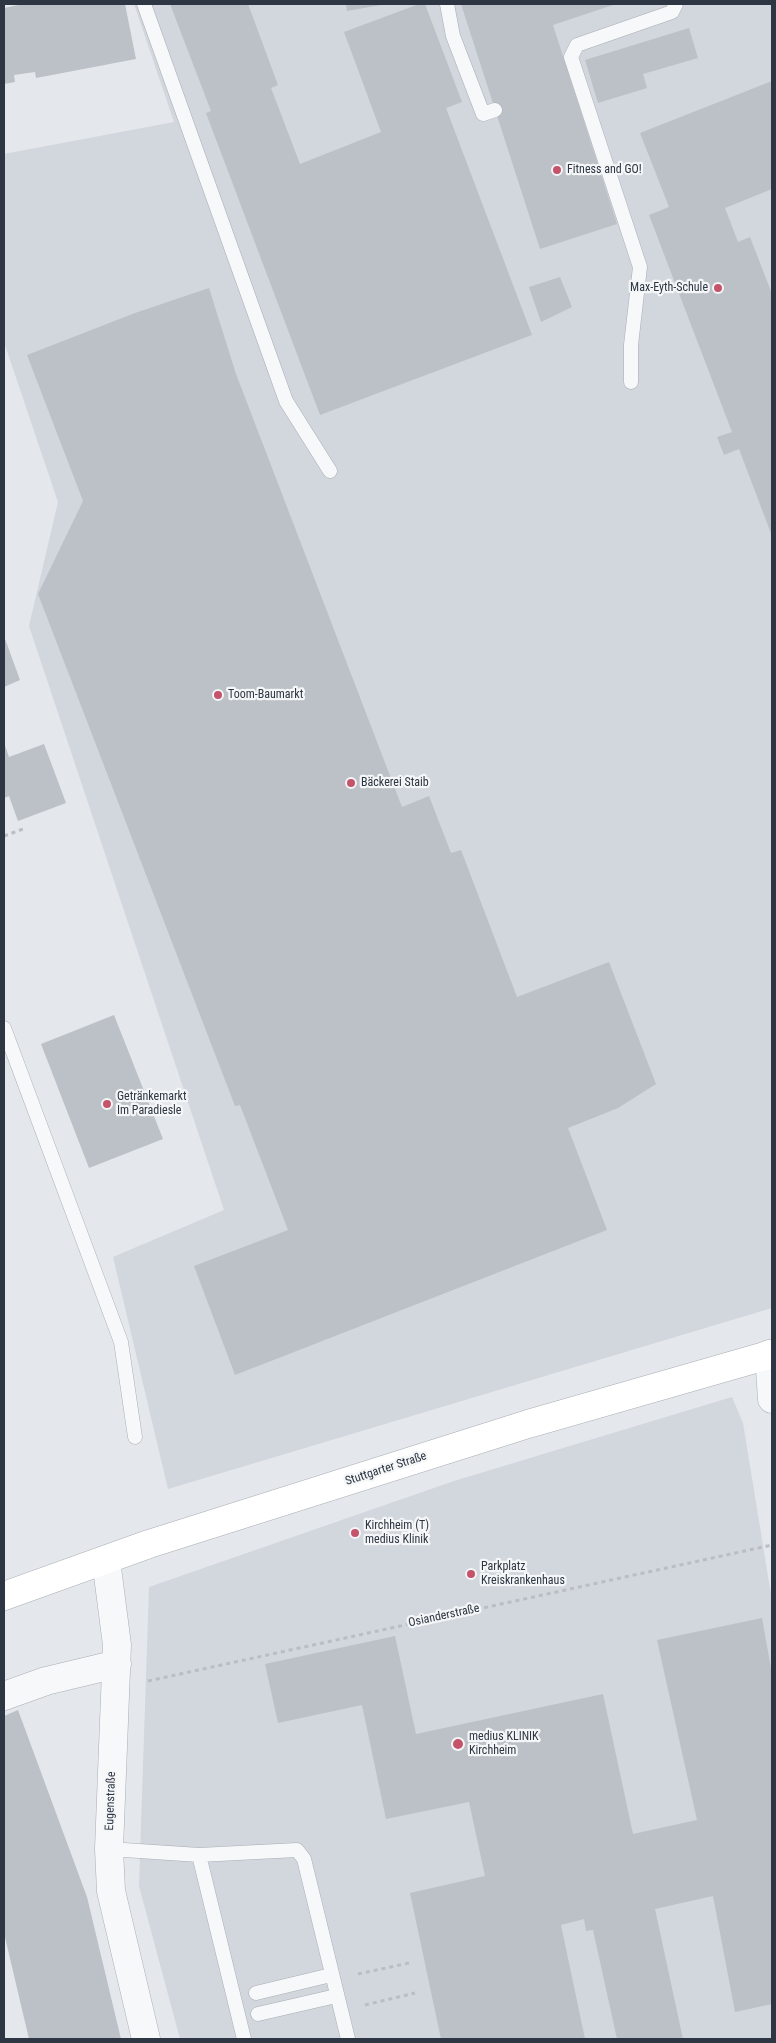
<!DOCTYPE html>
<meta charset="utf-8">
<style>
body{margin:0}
#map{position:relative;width:776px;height:2043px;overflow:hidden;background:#e4e7eb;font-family:"Roboto Condensed",sans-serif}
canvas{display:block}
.frame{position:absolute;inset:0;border:5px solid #2d3642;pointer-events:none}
</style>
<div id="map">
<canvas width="776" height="2043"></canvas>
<div class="frame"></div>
</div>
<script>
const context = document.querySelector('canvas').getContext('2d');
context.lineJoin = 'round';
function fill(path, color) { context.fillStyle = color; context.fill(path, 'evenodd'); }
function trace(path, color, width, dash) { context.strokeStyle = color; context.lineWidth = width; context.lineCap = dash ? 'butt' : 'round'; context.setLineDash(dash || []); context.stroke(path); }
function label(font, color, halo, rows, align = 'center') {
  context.font = font + ' "Roboto Condensed",sans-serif'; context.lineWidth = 4.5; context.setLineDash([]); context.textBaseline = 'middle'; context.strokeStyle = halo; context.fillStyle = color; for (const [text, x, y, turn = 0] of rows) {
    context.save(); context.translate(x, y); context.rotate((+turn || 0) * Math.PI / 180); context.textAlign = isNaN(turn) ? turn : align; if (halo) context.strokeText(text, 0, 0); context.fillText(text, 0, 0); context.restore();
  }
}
fill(new Path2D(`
 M134,4H772V1308L168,1489L113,1257L224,1210L29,626L58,502L4,342V154L174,122Z
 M732,1397L743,1423L772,1601V2039H180L139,1886L149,1587L454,1481Z`), '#d2d6dd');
fill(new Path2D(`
 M23,4H125L136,59L36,78L35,72L14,75L15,82L4,84V8Z
 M170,4H248L278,85L271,88L300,164L381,132L344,32L419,4H425L462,102L446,108L532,335L320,415L206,113L211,111Z
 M346,4H380L381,5L347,11Z
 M461,4H616L553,25L617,224L540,249Z
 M689,28L698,58L643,74L647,88L598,103L585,60Z
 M772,81V189L725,208L738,242L750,237L772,294V536L739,449L724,455L717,437L732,432L649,215L669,207L640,133Z
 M560,277L572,307L541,322L529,287Z
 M209,288L236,374L402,807L429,796L451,853L461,850L517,997L609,962L656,1084L618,1108L568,1128L607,1230L235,1375L194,1266L288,1230L240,1105L235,1106L38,594L83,501L27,355L135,313Z
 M4,636L20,680L4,687Z
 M4,743L9,757L44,744L66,803L18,821L9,796L4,798Z
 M114,1015L163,1139L89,1168L41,1044Z
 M762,1618L772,1674V2004L735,2012L713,1896L655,1909L683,2039H617L593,1930L586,1931L584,1919L561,1925L585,2039H441L410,1893L485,1876L469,1802L386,1819L362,1705L278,1723L265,1664L395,1636L416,1734L603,1694L633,1834L697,1820L657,1640Z
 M18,1710L87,1897L121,2039H29L4,1933V1716Z`), '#bcc1c7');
const service = new Path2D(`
 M144,4L286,401L330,471
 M447,4L453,36L483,114L495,110
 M631,382V345L640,267L571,57L577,45L672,12L676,4
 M4,1028L121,1342L135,1437
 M109,1849L199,1855L297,1850L304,1859L348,2039
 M199,1855L244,2039
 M256,1993L331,1975
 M258,2014L336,1996`);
const minor = new Path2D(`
 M769,1354L772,1399
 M106,1560L117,1645L109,1849L111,1891L146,2039
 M4,1696L46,1681L117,1664`);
const secondary = new Path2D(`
 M4,1596L149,1544L528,1424L772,1354`);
trace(service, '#a9aeb5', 15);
trace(minor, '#a9aeb5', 29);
trace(secondary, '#a9aeb5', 29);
trace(new Path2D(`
 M4,836L26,828
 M148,1681L772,1545
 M358,1974L409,1963
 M365,2005L415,1993`), '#babec2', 3, [4, 4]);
trace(service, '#f7f8f9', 14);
trace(minor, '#f7f8f9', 28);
trace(secondary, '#fff', 28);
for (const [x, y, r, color] of [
 [557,170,5,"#c5546b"],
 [718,288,5,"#c5546b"],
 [218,695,5,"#c5546b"],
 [351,783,5,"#c5546b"],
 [107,1104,5,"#c5546b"],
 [355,1533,5,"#c5546b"],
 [471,1574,5,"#c5546b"],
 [458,1744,6,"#c5546b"]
]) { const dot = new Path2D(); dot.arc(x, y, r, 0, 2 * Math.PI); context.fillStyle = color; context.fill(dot); trace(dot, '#f4f6f8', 2); }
label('12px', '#2d3642', '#f4f6f8', [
 ["Fitness and GO!",567,170],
 ["Max-Eyth-Schule",708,288,"right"],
 ["Toom-Baumarkt",228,695],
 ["Bäckerei Staib",361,783],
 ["Getränkemarkt",117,1097],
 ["Im Paradiesle",117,1111],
 ["Kirchheim (T)",365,1526],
 ["medius Klinik",365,1540],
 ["Parkplatz",481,1567],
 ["Kreiskrankenhaus",481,1581],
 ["medius KLINIK",469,1737],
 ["Kirchheim",469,1751]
], 'left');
label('12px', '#2d3642', '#f4f6f8', [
 ["Stuttgarter Straße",386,1469,-18],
 ["Osianderstraße",444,1616,-12],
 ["Eugenstraße",111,1801,-88]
]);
</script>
